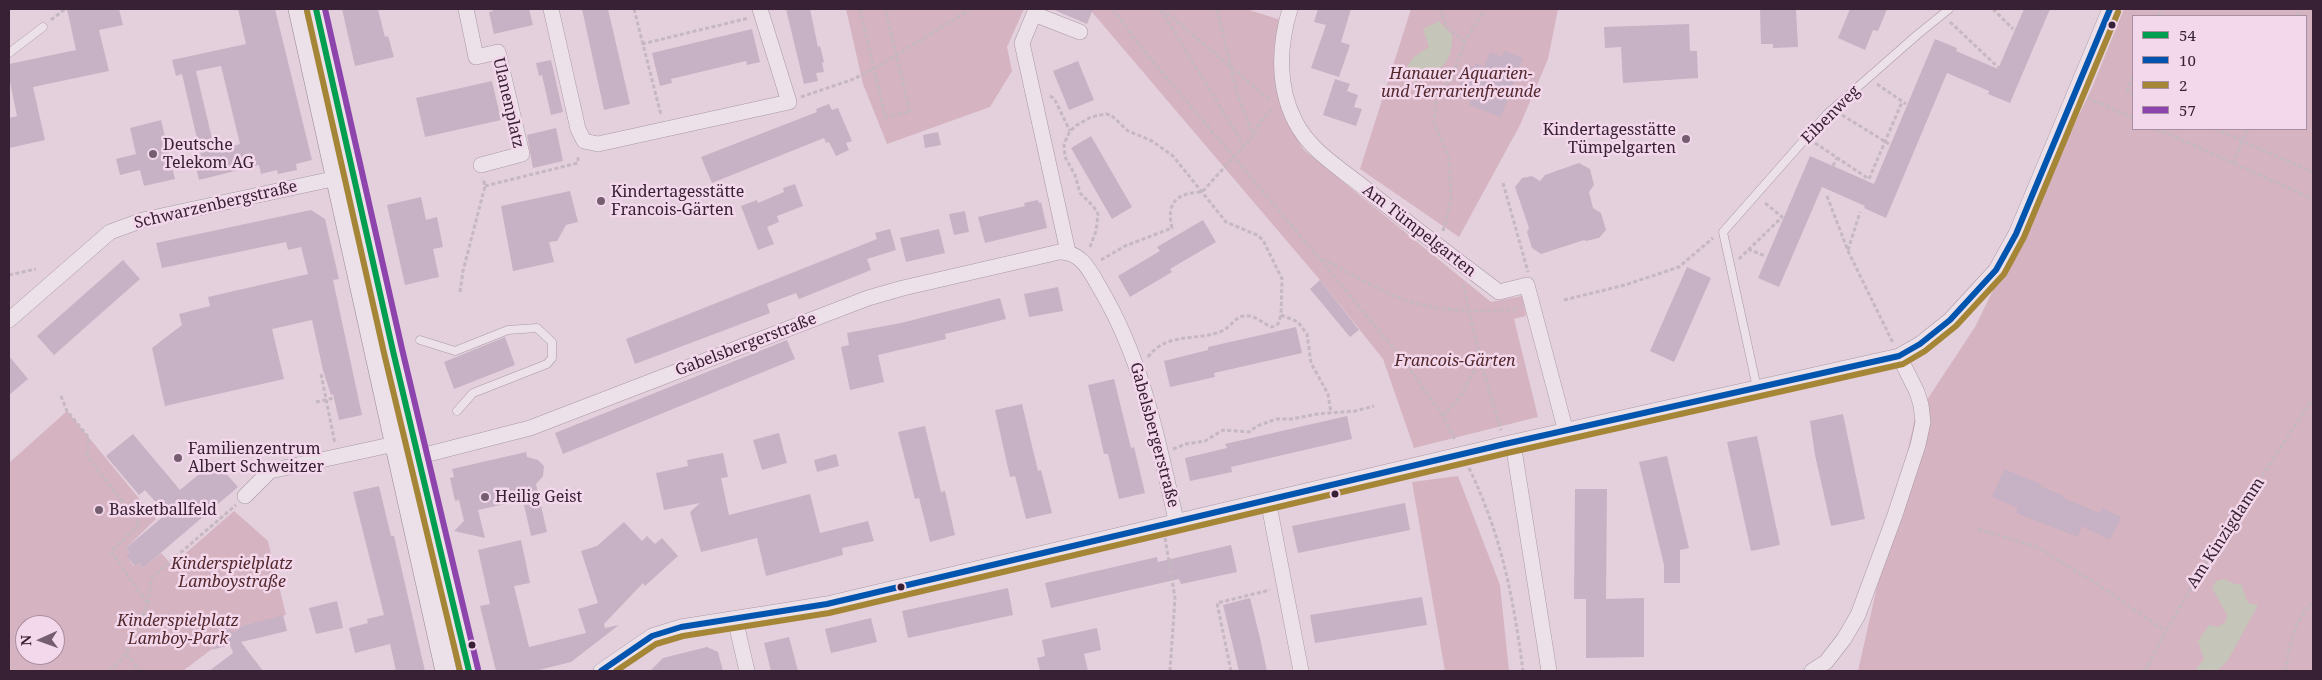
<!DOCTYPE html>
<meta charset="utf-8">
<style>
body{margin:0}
#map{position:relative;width:2322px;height:680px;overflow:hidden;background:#e4d0dd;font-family:"Noto Serif",serif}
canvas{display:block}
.frame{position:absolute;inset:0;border:10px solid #382135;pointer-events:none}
.legend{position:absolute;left:2132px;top:15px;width:175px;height:115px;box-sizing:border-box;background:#f3d7ea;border:1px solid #a88ea2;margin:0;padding:6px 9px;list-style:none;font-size:15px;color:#382135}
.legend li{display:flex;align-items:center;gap:10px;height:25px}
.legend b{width:25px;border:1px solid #a88ea2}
.north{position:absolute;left:15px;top:615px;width:50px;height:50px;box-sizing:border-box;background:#f3d7ea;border:1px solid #a88ea2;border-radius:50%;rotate:268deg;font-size:14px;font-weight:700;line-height:20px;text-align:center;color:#382135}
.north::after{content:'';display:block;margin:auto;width:18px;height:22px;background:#745e70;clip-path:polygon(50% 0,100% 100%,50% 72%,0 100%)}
</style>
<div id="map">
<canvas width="2322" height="680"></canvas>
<div class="frame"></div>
<ul class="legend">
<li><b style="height:6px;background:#039f50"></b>54</li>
<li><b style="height:6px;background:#0155ae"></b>10</li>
<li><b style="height:6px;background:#a58637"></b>2</li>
<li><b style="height:6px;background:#8e44ad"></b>57</li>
</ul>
<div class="north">N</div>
</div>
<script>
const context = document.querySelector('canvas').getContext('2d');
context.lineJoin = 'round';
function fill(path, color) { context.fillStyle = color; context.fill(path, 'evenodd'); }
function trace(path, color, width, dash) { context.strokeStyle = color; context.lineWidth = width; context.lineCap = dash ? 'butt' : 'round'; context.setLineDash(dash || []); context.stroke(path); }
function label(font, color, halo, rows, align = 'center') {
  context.font = font + ' "Noto Serif",serif'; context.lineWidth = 5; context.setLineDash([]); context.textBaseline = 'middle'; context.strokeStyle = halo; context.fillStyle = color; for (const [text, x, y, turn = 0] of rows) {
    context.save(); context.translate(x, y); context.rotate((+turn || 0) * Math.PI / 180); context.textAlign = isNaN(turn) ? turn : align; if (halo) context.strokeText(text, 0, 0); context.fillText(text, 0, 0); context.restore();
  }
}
fill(new Path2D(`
 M846,9H1024L1007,47L1012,71L990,107L887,144L863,84Z
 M1085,9H1246L1281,20C1268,71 1276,107 1304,150L1491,302L1522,296L1526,316L1514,319L1538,417L1414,448L1383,359L1320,280L1092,12Z
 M1411,9H1558L1548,59L1520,125L1459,237L1360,169Z
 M2124,9H2313V671H1858L1915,418L1975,327L2091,90ZM2133,16H2306V129H2133Z
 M67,411L156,519L126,548L130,553L127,557L134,566L139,563L143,568L161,553L172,565L234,511L268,541L286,615L242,626L183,671H9V463ZM25,625H55V655H25Z
 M1458,476L1500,585L1509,671H1445L1412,482Z`), '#d5b3c0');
fill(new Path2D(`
 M1439,21L1452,35C1453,67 1438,70 1413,83L1404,71L1414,57L1429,47L1423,29Z
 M2224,579L2235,584H2241L2248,603L2258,605L2228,660L2217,671H2195L2204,659L2198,641L2209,625L2217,627L2225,623L2227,615L2212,588L2216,581Z`), '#c5c5b9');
fill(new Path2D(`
 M67,9H119L123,25L99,30L109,71L33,87L45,140L9,148V118L17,116L9,77V64L76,50Z
 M238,9H275L312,160L296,164L297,170L278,174L277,170L261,174L259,165L199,180L196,167L203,165L182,74L176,76L172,60L246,44ZM221,66L240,144L215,151L196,71Z
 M342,9H378L385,37L388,36L394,57L355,66Z
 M493,9H529L533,25L494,34L489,12L493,11Z
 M582,9H608L630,104L604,110Z
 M786,9H810L818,47L820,46L824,62L822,63L824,72L816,73L818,81L804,84Z
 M1052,9H1093L1087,24Z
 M1318,9H1351L1341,42L1350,45L1339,77L1311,68L1326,25L1314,22Z
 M1760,9H1796L1798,47L1773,48V44H1761Z
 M1850,9H1887L1878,31L1873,30L1865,50L1838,38Z
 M2024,9H2050L2010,103L1988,94L1989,91L1947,73L1886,218L1864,208L1865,206L1822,187L1779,287L1758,278L1810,156L1874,184L1935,39L1957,48L1956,51L1998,69Z
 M1689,24L1690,51H1697L1698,78L1623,83L1621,47L1605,48L1604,27Z
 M752,29L760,62L747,65L746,61L671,79L672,83L660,86L652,53Z
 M1504,51L1523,58L1501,117L1469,105L1474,93L1459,87L1468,65L1474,67L1476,63L1484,67L1490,52L1502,57Z
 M551,60L563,112L551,115L542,75L539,76L536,63Z
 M1078,61L1094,100L1069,110L1053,71Z
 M1335,79L1350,84L1347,91L1358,95L1354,107L1362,109L1356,126L1323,115Z
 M492,81L501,120L425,137L416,98Z
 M829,104L832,110L838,108L852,141L846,143L849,150L836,156L829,142L826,143L824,138L712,183L701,157L817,112L816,109Z
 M161,120L175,179L144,186L140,170L120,175L116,159L136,154L130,128Z
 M556,128L563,161L533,168L527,135Z
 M938,132L941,145L925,148L923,135Z
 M1091,136L1132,207L1112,219L1071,148Z
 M1579,163L1590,169L1594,185L1589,192L1593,208L1601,213L1606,230L1599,238L1586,241L1584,240L1541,254L1532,248L1527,232L1529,228L1515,187L1522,178L1532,176L1540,181L1545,175Z
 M795,184L803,206L777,216L779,222L767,227L774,244L758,250L741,206L757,200L758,203L784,192L783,188Z
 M570,191L578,222L566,225L557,241L549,242L554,262L513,271L501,206Z
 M421,197L426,220L437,217L443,247L433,249L439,277L405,285L387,205Z
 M1038,200L1039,203L1041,202L1047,228L985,243L978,217L1025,206L1024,203Z
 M311,210L325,219L339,279L333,280L362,415L339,420L333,394L331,395L323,370L312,320L272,329L284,379L165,406L152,348L182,325L179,314L210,306L208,297L308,274L301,247L288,250L286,242L162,268L156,243Z
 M965,211L969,232L954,235L949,214Z
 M1203,220L1216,242L1170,269L1172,272L1130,297L1118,276L1160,251L1157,247Z
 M890,229L896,250L867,259L871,270L799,299L796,293L767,304L770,313L635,364L626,339L877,239L875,233Z
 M939,229L945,253L906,262L900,238Z
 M123,260L140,279L54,355L37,336Z
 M1687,267L1711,278L1674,362L1650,351Z
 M1320,280L1359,330L1350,337L1310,289Z
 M1058,287L1063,311L1029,317L1024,294Z
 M1000,298L1006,319L945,334L946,339L878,355L884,382L850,390L841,347L849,345L847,333L901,323Z
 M1296,327L1302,353L1214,373L1215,377L1170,387L1164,361L1208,350V347Z
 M505,337L515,365L454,389L444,362Z
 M787,340L795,359L563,454L555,433Z
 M9,356L28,379L9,395Z
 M1114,379L1131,448L1134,447L1145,493L1119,499L1108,454H1104L1088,385Z
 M1022,404L1038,471L1041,470L1052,513L1026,519L1015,476L1010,477L995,410Z
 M1843,414L1865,519L1831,526L1815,455L1810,421Z
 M1347,416L1352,439L1231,467L1232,472L1190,481L1185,458L1227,448L1225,444Z
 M925,426L941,492L945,491L955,535L930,542L919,498L915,499L898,432Z
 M779,433L787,463L762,470L753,440Z
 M133,434L180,490L215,461L238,487L143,568L139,563L135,566L126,556L130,553L126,548L166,514L145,490L139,495L106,456Z
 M1757,436L1780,545L1751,551L1727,442Z
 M526,452L527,457L538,460L544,466L543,476L536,484L547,532L531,536L523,500L478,510L485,538L454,531L464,521L459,500L455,501L450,478L454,477L452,469Z
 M723,453L728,477L721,478L729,515L810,494L820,533L868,521L874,541L842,548L843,555L766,576L757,538L701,552L690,512L700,503L664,510L656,473L688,466L687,460Z
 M836,454L839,466L817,472L814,460Z
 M1667,456L1689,548L1680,550V583H1664V565L1639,462Z
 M2004,469L2041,484L2040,486L2064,496L2063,498L2100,513L2102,508L2121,517L2110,540L2082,526L2078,537L2016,513L2018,508L1992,497Z
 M379,486L391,536H394L425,671H396L390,644L355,653L349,628L368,623L367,619L384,615L353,492Z
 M1575,489H1607L1606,599L1644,598V657L1586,658V599H1574Z
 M1405,503L1410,530L1298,553L1292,526Z
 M624,522L642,541L647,536L655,544L662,538L678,556L645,586L643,583L604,624L605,628L619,625L571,662L535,671H496L480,606L490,604L478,550L521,540L530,583L514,586L529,647L586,633L578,609L598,603L581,551L597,546Z
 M1231,545L1237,572L1181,584L1179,579L1051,608L1045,583L1157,557L1158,562Z
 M1008,588L1013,615L908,638L902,611Z
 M1422,597L1427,625L1315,643L1310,615Z
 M1250,598L1260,638L1267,671H1239L1223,605Z
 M337,601L343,628L316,634L309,608Z
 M283,615L287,631L241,642L263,671H209L233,653L230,645L211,650L228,637L223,623L233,633L242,626Z
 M871,618L877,642L831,653L825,629Z
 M1097,628L1101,650L1084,654L1088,671H1040L1037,658L1045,656L1042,640Z
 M789,637L798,671H771L764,643Z
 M707,647L718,652L723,671H650L663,658Z`), '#c7b1c4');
const lane = new Path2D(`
 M9,53L43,27
 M420,340L455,351L508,330L537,328L552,342V358L547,364L473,393L457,411
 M1757,388L1723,232L1827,114L1917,35L1949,9`);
const street = new Path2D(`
 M466,9L476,57L498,52L522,154L481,165
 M551,9L578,129L584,141L598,144L789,102L760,9
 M1290,9C1279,45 1277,86 1295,121C1309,150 1341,169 1366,189C1409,224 1454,258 1499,292L1527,285L1566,432
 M1068,252L1022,43L1034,14L1080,32
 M9,320L110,232L143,220L337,178
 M1513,443L1549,671
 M409,459L530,428L868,298L903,288L1059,252C1082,251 1091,273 1101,290C1143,361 1158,441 1176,520
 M245,496L270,471L395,444
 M1268,500L1301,671
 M735,619L747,671
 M601,671L652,636L681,627L827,604L1505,444L1899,356L1920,344L1950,320L1996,270L2016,234L2110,9
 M1812,671L1826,662L1844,639L1858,615L1895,515L1918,445L1923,422L1921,405L1917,392L1899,356`);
const secondary = new Path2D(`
 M299,9L446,671
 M316,9L393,351L469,671`);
trace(lane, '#a998a5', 9);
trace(street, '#a998a5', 16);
trace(secondary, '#998895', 22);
trace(new Path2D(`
 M634,9L661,115
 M860,9L885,117L910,112L885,9
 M1113,9L1139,45L1319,258L1401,357L1443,416L1455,440
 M1162,9L1271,101
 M1217,9L1237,93L1253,135
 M1440,9L1447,28L1465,41
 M1993,9L2013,29
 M1161,10L1244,146
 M2159,16L2162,9
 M2297,16L2300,9
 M51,20L65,9
 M1950,22L1999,68
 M642,44L749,18
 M2133,76L2127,91L2133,93
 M1877,84L1906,104
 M1050,96L1054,98L1070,131
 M801,97L851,80L874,69L971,9
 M2088,98L2133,118
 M1842,115L1889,144
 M2157,129L2313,199
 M2215,129L2313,172
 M1815,143L1869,179L1902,102
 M2233,163L2248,129
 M1833,166L1837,158
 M1503,183L1528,272
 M485,186L578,163V155
 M1827,196L1848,251L1893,343
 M1443,231L1451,200L1449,158L1434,123L1437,90L1451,81L1465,41L1485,9
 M1090,247L1096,231L1098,214L1093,206L1080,193L1075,175L1065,157L1064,144L1070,131L1077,125L1091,117L1106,114L1111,115L1128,131L1152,141L1173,156L1226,222L1257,235L1263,240L1282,279L1281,315L1298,322L1307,334L1311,363L1328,394L1331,413
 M1748,249L1765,256
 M1848,250L1860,212
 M1322,259C1345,270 1367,284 1390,294C1431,312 1474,313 1518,309
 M1739,259L1782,217L1764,202
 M1101,260L1125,246L1172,228C1166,202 1177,193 1202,192L1253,136L1261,121L1274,107
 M9,275L36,269
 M1463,284L1480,359L1501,430
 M460,292L463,271L485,186L483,178
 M1564,300L1625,285L1679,267L1713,238
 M1148,357C1167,331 1197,342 1222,331C1231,327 1235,317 1244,316C1254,314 1264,324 1272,327L1278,324L1281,315
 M321,374L335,444
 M61,396L67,411L89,438L87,456L140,524L111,551L148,604
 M316,402L334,398
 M1443,416L1462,394L1480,359
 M1173,449L1186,444L1205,441L1223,430L1249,432L1257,426L1276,419H1292L1317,414L1355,411L1374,406
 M1469,468C1502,537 1513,596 1523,671
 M1978,529L2037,547L2094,582L2165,631
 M1165,538L1175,598L1170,671
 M126,654L140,671
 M110,671L126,654L148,604L151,578L236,505
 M1231,671L1217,603L1270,590
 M2145,671C2193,576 2255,488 2313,398
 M2285,671C2290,647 2293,619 2313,603`), '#c5b8c1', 3, [4, 2.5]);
trace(lane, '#ece1e9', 8);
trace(street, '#ece1e9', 15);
trace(secondary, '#ece1e9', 21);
trace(new Path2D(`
 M316,9L393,351L469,671`), '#039f50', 6);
trace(new Path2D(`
 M601,671L652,636L681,627L827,604L1505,444L1899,356L1920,344L1950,320L1996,270L2016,234L2110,9`), '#0155ae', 6);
trace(new Path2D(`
 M307,11L384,353L460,671
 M616,671L656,644L683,636L829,613L1507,453L1903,364L1925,351L1956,326L2004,274L2024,237L2118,12`), '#a58637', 6);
trace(new Path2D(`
 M325,9L402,349L478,669`), '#8e44ad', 6);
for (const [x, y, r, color] of [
 [2112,25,4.5,"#382135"],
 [1686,139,5,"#745e70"],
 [153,154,5,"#745e70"],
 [601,201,5,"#745e70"],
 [178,458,5,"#745e70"],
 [1335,494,4.5,"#382135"],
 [485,497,5,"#745e70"],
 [99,510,5,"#745e70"],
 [901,587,4.5,"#382135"],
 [472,645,4.5,"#382135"]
]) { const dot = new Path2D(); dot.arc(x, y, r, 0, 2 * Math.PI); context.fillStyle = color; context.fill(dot); trace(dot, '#f3d7ea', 2); }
label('italic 16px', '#53292e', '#f3d7ea', [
 ["Hanauer Aquarien-",1461,74],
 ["und Terrarienfreunde",1461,92],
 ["Francois-Gärten",1455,361],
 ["Kinderspielplatz",232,564],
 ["Lamboystraße",232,582],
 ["Kinderspielplatz",178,621],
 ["Lamboy-Park",178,639]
]);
label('16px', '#382135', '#f3d7ea', [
 ["Ulanenplatz",508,103,77],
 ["Eibenweg",1831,115,-45],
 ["Schwarzenbergstraße",216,205,-13],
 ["Am Tümpelgarten",1419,231,38],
 ["Gabelsbergerstraße",746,345,-21],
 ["Gabelsbergerstraße",1154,435,75],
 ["Am Kinzigdamm",2226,533,-57]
]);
label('16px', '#382135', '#f3d7ea', [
 ["Kindertagesstätte",1676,130,"right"],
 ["Tümpelgarten",1676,148,"right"],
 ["Deutsche",163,145],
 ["Telekom AG",163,163],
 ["Kindertagesstätte",611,192],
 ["Francois-Gärten",611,210],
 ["Familienzentrum",188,449],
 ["Albert Schweitzer",188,467],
 ["Heilig Geist",495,497],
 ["Basketballfeld",109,510]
], 'left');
</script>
